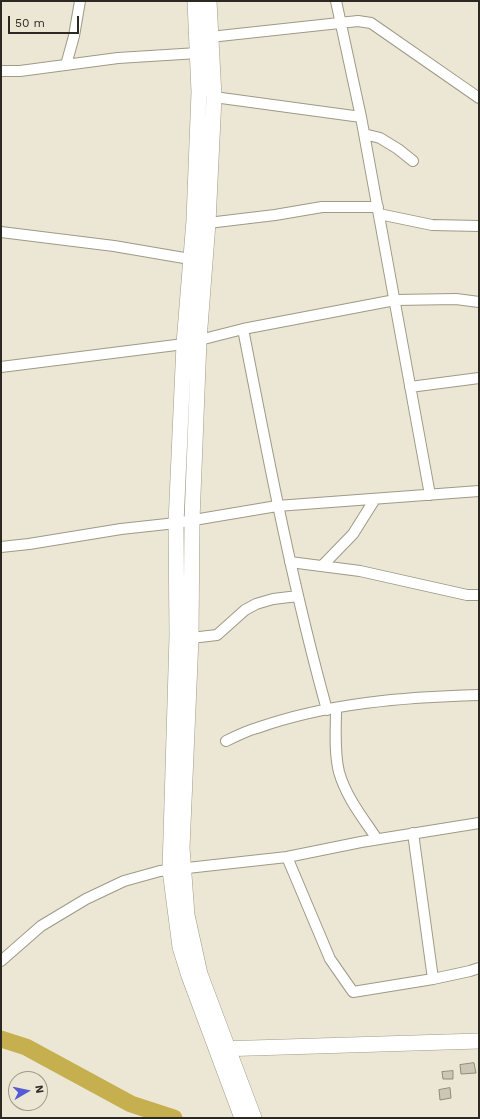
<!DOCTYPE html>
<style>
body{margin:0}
#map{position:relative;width:480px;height:1119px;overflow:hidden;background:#ebe7d4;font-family:"Work Sans",sans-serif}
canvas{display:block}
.frame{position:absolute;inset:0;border:2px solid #2b2922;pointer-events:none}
.north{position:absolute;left:8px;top:1071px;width:40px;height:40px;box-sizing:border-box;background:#ebe7d4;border:1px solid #9e9b8d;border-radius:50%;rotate:81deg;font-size:11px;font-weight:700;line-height:16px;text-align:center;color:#2b2922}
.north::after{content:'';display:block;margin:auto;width:14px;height:18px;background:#555cd3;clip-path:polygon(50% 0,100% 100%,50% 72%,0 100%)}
.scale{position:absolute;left:8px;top:16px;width:71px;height:18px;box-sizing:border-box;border:2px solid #2b2922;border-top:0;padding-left:5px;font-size:12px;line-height:14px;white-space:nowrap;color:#2b2922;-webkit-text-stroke:3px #ebe7d4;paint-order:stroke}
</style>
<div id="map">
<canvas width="480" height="1119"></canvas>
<div class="frame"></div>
<div class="north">N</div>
<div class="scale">50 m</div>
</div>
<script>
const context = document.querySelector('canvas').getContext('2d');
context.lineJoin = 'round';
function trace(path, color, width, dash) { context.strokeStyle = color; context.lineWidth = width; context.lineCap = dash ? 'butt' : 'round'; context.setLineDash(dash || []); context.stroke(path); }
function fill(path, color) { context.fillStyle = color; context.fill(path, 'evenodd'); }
trace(new Path2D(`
 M1,1039L26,1047L131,1104L174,1118`), '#c5af4e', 17);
const building = new Path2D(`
 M474,1063L476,1073L461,1074L460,1065Z
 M453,1071V1079H443L442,1072Z
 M450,1088L451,1098L440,1100L439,1090Z`);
fill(building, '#cbc7b4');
trace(building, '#8f8b79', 1);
const street = new Path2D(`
 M336,1L361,117L430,495
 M210,37L358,21L371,23L479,98
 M66,65L74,36L80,1
 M1,71H20L118,58L198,53
 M214,97L361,117
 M364,134L380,138L398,149L413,161
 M379,214L432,225L479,226
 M208,223L275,215L322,207H378
 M1,232L114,246L190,259
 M243,329C268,457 292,584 327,710
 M1,367L184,344L243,329L395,300L456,299L479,302
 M410,387L479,378
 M1,547L29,544L121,529L176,523L277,506L479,491
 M290,562L360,571L467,595H479
 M322,566L353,534L375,499
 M191,638L217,635L245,610L256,604L273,599L298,596
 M336,708C336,729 334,752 339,772C346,797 363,818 377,839
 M226,741C236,736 246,731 257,728C328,703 404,697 479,695
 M413,833L433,979
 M287,857L330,959L353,992L433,979L470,971L479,968
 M1,961L41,926L86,899L124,881L160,871L287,857L361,842L479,823`);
const secondary = new Path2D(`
 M195,1L199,92L194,220L184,344L176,523L177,636L170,870L180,947L189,976L242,1118
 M209,1L214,97L208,223L199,340L192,520L191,638L182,848L187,915L200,974L254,1118
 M219,1049L479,1041`);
trace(street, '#9e9a87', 12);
trace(secondary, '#9e9a87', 16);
trace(street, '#fff', 10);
trace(secondary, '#fff', 15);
</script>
